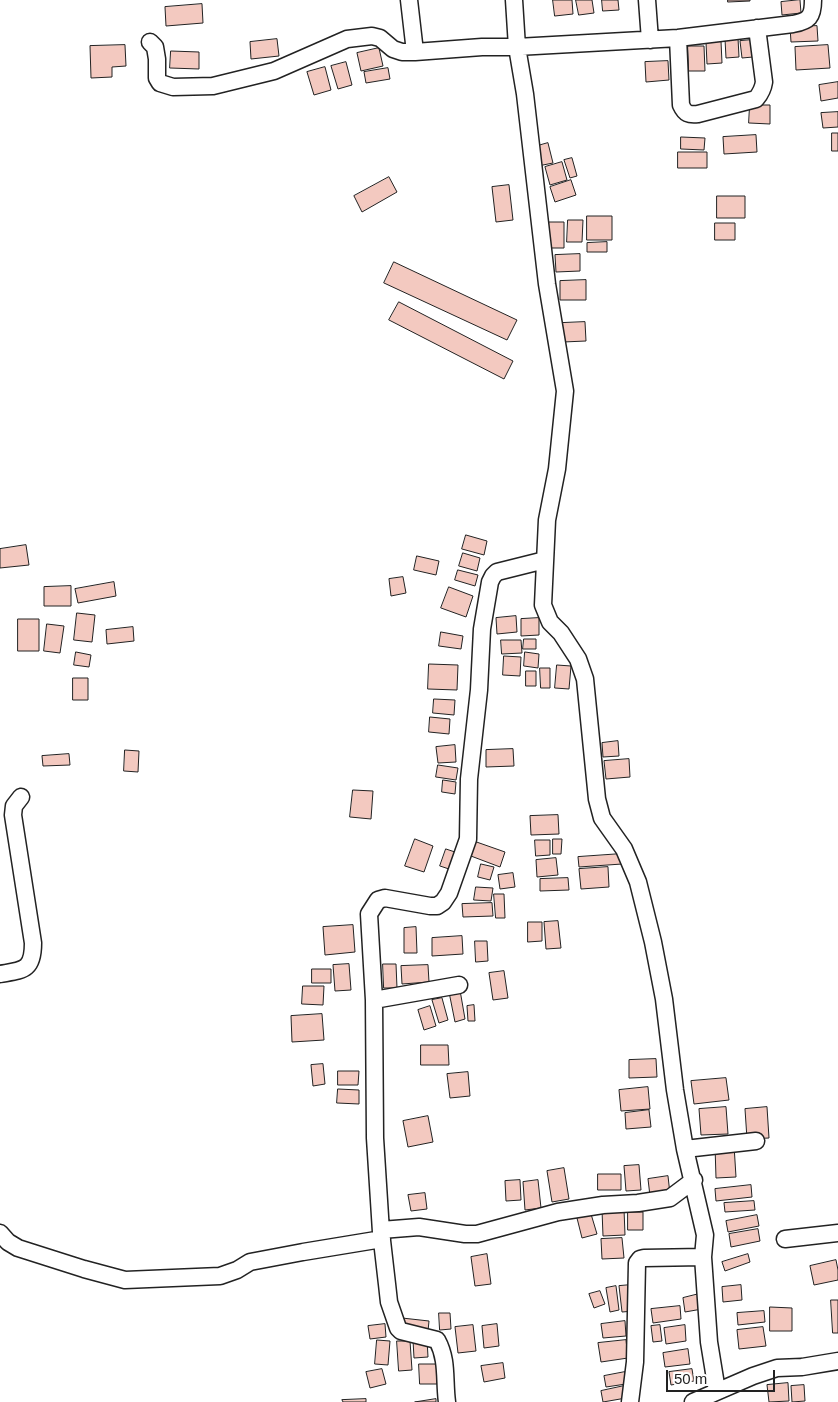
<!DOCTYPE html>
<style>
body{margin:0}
#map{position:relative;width:838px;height:1402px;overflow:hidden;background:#fff;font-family:Arial,sans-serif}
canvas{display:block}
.scale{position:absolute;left:666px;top:1370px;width:109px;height:22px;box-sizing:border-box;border:2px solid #222;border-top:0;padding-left:6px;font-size:15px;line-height:18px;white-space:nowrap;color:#222;-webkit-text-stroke:4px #fff;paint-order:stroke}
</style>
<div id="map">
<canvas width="838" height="1402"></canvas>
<div class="scale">50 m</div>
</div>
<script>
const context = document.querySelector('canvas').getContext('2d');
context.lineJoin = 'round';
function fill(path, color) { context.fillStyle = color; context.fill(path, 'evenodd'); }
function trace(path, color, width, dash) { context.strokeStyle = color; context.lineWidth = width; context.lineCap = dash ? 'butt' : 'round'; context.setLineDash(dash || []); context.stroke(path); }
const building = new Path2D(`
 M553,0H572L573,14L555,16Z
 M576,0H592L594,13L579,15Z
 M602,0H618L619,10L603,11Z
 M728,0H750V1L728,2Z
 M800,0L801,13L782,15L781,2Z
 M202,4L203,23L166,26L165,7Z
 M817,26L818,41L791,42L790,27Z
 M738,38L739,57L726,58L725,39Z
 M277,39L279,56L251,59L250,42Z
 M752,40L753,57L742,58L740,41Z
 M721,41L722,63L707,64L706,42Z
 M125,45L126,66L112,67V77L91,78L90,46Z
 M828,45L830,68L796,70L795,47Z
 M688,46H704L705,71H689Z
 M379,48L383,66L361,71L357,53Z
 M171,51L199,52V69L170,68Z
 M668,61L669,80L646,82L645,62Z
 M346,62L352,85L338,89L331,66Z
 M325,67L331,90L314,95L307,72Z
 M388,68L390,79L366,83L364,72Z
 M838,82V98L821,101L819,85Z
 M750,105H770V124L749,123Z
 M838,112V127L823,128L821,113Z
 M832,133H838V151H832Z
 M756,135L757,152L724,154L723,137Z
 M681,137L705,138L704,150L681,149Z
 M548,143L553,163L538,166L534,147Z
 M678,152H707V168H678Z
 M572,158L577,176L570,178L564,160Z
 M562,162L567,180L550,185L545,167Z
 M389,177L397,192L362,212L354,196Z
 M571,180L576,195L555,202L550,187Z
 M509,185L513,220L496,222L492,187Z
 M717,196H745V218H717Z
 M587,216H612V240H587Z
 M568,220H583L582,242H567Z
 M549,222H564V248H549Z
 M715,223H735V240H715Z
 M607,242V252H587V243Z
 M580,254V271L556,272L555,255Z
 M394,262L517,320L507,340L384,283Z
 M586,280V300H560V281Z
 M399,302L513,361L504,379L389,320Z
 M585,322L586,341L563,342L562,323Z
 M466,535L487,541L484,555L462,549Z
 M26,545L29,565L0,568V549Z
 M463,553L480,558L477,571L459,566Z
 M417,556L439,561L436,575L414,570Z
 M458,570L478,575L475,586L455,580Z
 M403,577L406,593L391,596L389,579Z
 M114,582L116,596L78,603L75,589Z
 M71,586V606H44V587Z
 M449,587L473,596L466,617L441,608Z
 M77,613L95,615L92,642L74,640Z
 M516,616L517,632L497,634L496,618Z
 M539,618V635L521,636V619Z
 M18,619H39V651H18Z
 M47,624L64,626L60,653L44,651Z
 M133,627L134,641L107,644L106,630Z
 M441,632L463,636L461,649L439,646Z
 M524,639H536V649H523Z
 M501,640H521L522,653L502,654Z
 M76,652L91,655L89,667L74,665Z
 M525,652L539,654L538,668L524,666Z
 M504,656L521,657L520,676L503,675Z
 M429,664L458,665L457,690L428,689Z
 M557,665L571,666L569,689L555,688Z
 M540,668H550V688H541Z
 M526,671H536V686H526Z
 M73,678H88V700H73Z
 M434,699L455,700L454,715L433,713Z
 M430,717L450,719L449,734L429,732Z
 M618,741L619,756L603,757L602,743Z
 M455,745L456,762L438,763L436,747Z
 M513,749L514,766L486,767V750Z
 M125,750L139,751L138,772L124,771Z
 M69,754L70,765L43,766L42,756Z
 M629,759L630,777L606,779L604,761Z
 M438,765L458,768L456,780L436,777Z
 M443,780L456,782L455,794L442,792Z
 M353,790L373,791L371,819L350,817Z
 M558,815L559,834L531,835L530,816Z
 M415,839L433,846L424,872L405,866Z
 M468,839L505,852L500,867L463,853Z
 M553,839H562L561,854H553Z
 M535,840H550V855L536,856Z
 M446,849L458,853L452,870L440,866Z
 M621,854L622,864L579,867L578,857Z
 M556,858L558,875L537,877L536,860Z
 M481,864L494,867L490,880L478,877Z
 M608,867L609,887L581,889L579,869Z
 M513,873L515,887L500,889L498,875Z
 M568,878L569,890L540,891V879Z
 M476,887L493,888L491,901L474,900Z
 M494,894H504L505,918H496Z
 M492,903L493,916L463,917L462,904Z
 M558,921L561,948L546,949L544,922Z
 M528,922H542V941L528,942Z
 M353,925L355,952L325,955L323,927Z
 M416,927L417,953H404V928Z
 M462,936L463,954L432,956V938Z
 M475,941H487L488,961L476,962Z
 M349,964L351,990L335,991L333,965Z
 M383,964H396L397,988H384Z
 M428,965L429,982L402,984L401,966Z
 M312,969H331V983H312Z
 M504,971L508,998L493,1000L489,973Z
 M303,986H324L323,1005L302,1004Z
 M460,990L465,1019L455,1022L449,992Z
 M442,998L448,1020L439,1023L432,1000Z
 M474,1005L475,1021H468L467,1006Z
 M430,1006L436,1026L424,1030L418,1010Z
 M322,1014L324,1040L292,1042L291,1016Z
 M421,1045H448L449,1065H421Z
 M656,1059L657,1077L629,1078V1060Z
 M323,1064L325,1084L313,1086L311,1065Z
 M338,1071H359L358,1085H338Z
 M468,1072L470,1096L450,1098L447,1074Z
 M726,1078L729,1100L694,1104L691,1081Z
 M648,1087L650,1109L621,1111L619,1090Z
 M338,1089L359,1090V1104L337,1103Z
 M726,1107L728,1134L701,1135L699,1109Z
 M767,1107L769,1138L747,1139L745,1109Z
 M649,1110L651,1127L626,1129L625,1113Z
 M428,1116L433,1142L408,1147L403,1121Z
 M734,1145L736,1177L716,1178L715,1146Z
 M639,1165L641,1190L626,1191L624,1166Z
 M564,1168L569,1199L552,1202L547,1171Z
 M598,1174H621V1190H598Z
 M668,1176L670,1194L650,1196L648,1179Z
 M520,1180L521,1200L506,1201L505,1181Z
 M538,1180L541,1208L525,1210L523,1182Z
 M751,1185L752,1197L716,1201L715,1189Z
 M425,1193L427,1209L411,1211L408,1195Z
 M754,1201L755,1210L725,1212L724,1203Z
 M624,1209L625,1235L603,1236L602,1210Z
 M628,1212H643V1230H628Z
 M591,1214L597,1234L582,1238L577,1218Z
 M757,1215L759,1226L728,1232L726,1221Z
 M758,1229L760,1241L731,1247L729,1234Z
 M622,1238L624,1258L602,1259L601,1239Z
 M487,1254L491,1284L475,1286L471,1257Z
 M748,1254L750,1262L725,1271L722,1262Z
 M836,1260L838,1270V1280L814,1285L810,1266Z
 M631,1285L634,1311L622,1312L619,1286Z
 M741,1285L742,1300L723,1302L722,1287Z
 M616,1286L619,1310L610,1312L606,1288Z
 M600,1291L605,1304L594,1308L589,1294Z
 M699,1294L702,1309L685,1312L683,1298Z
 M831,1300H838V1333H833Z
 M680,1306L681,1319L653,1323L651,1309Z
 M770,1307L792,1308V1331H770Z
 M764,1311L765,1322L738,1325L737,1313Z
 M439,1313H450L451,1329L440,1330Z
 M402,1318L429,1321L428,1331L401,1328Z
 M625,1321L626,1336L603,1338L601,1324Z
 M385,1324L386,1337L370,1339L368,1326Z
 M497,1324L499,1346L484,1348L482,1326Z
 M473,1325L476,1351L458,1353L455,1327Z
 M660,1325L662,1341L653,1342L651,1326Z
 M685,1325L686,1341L666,1344L664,1328Z
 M763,1327L766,1346L739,1349L737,1330Z
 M427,1339L428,1357L414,1358L413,1340Z
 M377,1340L390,1341L388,1365L375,1364Z
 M626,1340L628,1358L601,1362L598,1343Z
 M397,1341H410L412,1370L399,1371Z
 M688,1349L690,1364L665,1367L663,1353Z
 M503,1363L505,1378L484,1382L481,1366Z
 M419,1364H437V1384H420Z
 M382,1369L386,1384L370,1388L366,1372Z
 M692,1369L694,1381L671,1385L669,1372Z
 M625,1372L626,1384L606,1387L604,1376Z
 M788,1383L789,1401L769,1402L767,1385Z
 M804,1385L805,1401L792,1402L791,1386Z
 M624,1386L626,1398L603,1402L601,1391Z
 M366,1399V1402H343L342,1400Z
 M436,1399V1402H415Z`);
fill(building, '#f3c9c0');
trace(building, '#222', 1);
const minor = new Path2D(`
 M409,0L415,52
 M514,0L517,47L525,94L547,284L565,391L557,469L547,520L543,605L550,622L561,633L578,659L585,679L597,799L602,818L624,849L638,882L653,942L664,999L675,1090L685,1149L705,1235L703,1257L709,1342L717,1391
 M647,0L650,40
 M678,38L681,105C685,114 689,115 698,114L756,99C761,93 763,89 764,82L757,28
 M150,42L155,47L157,59V78L160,83L173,87L213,86L274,71L347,39L372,36L380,38L393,49L402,52H415L482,47H517L678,38L793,24C809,21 813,17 813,0
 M0,974C23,970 33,971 33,943L13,815L14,806L21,797
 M374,1000L459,985
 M685,1149L756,1141
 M381,1230L419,1227L465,1234H477L558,1212L603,1205L638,1203L670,1198L694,1180
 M0,1233L8,1242L18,1248L84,1269L125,1280L220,1276L237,1270L250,1262L303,1252L382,1239
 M785,1239L838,1233
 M447,1402C444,1380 448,1360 437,1340L401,1331L398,1328L389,1302L387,1284L381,1232L375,1138L374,1000L369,914L378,900L385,898L430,906H437L443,902L449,893L468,839L469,779L479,690L482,629L490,582L493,576L497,572L545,560
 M630,1402L635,1362L637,1263L640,1259L644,1258L703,1257
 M693,1402L753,1376L777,1368L802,1367L838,1361`);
trace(minor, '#222', 19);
trace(minor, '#fff', 16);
</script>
